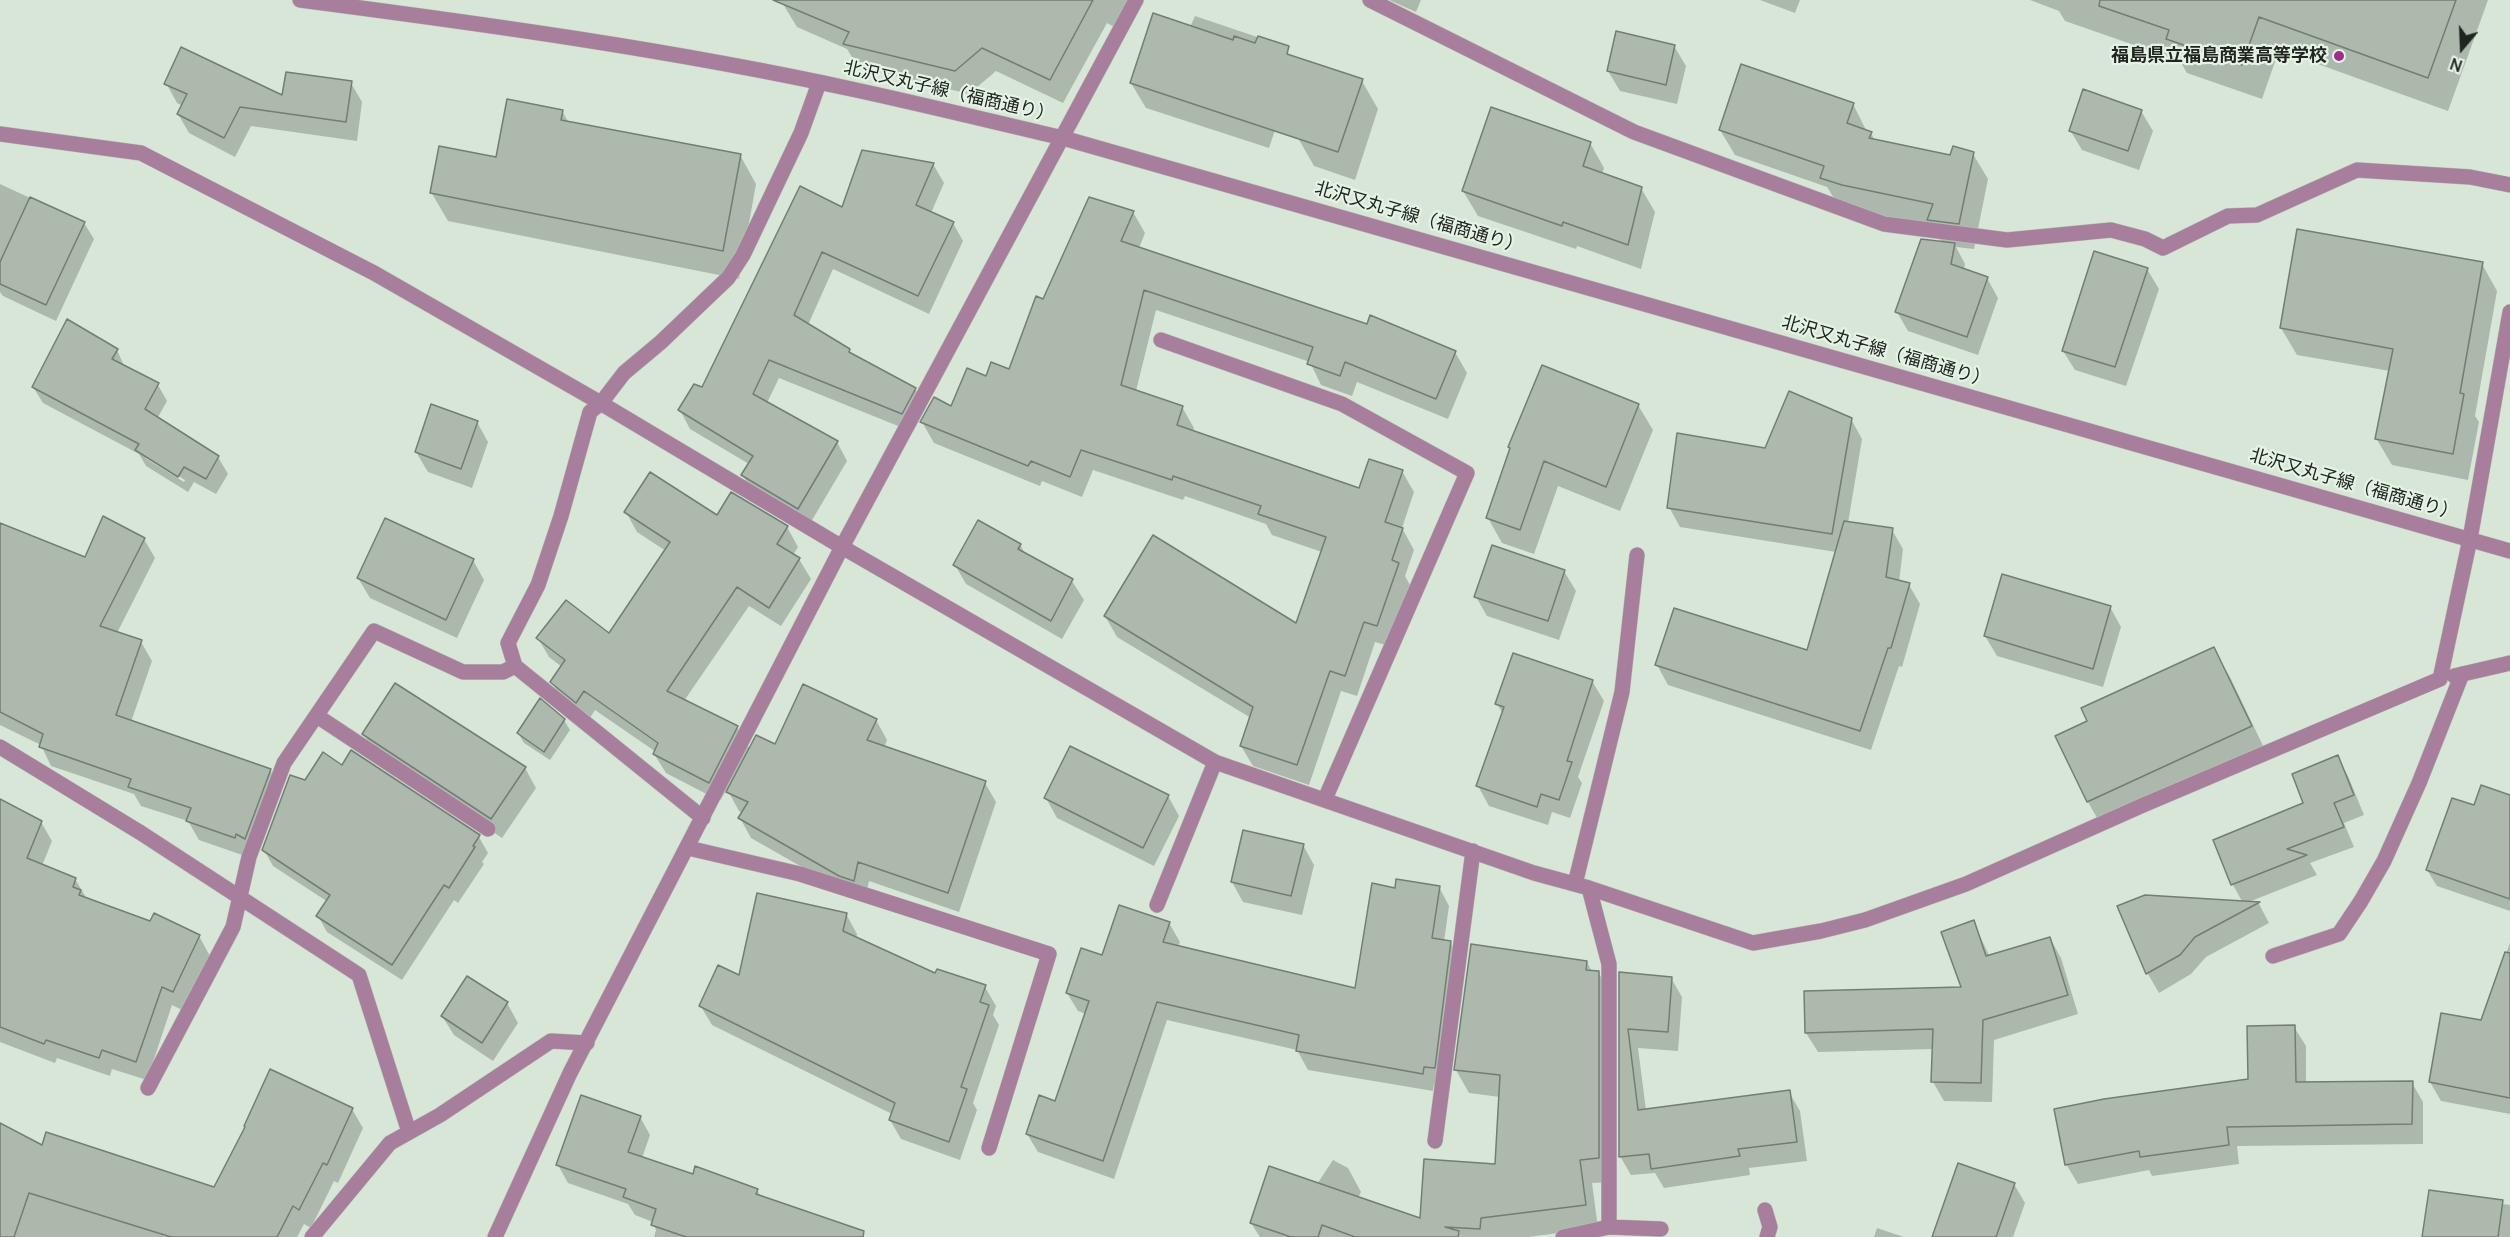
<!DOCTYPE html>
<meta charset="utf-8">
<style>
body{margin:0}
#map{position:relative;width:2510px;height:1237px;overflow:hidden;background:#d8e6d8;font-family:Manrope,sans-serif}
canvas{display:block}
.north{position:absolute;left:2432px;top:18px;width:60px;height:60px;-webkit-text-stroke:4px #e5f3e5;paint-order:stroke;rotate:199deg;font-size:16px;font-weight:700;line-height:24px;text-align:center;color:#202521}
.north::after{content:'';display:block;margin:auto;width:21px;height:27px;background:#202521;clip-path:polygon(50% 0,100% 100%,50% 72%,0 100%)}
</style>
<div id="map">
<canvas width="2510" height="1237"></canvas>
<div class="north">N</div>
</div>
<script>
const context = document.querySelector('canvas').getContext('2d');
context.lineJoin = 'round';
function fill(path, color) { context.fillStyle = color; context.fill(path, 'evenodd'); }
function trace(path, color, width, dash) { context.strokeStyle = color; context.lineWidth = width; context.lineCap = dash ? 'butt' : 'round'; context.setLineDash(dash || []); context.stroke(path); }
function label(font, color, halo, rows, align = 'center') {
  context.font = font + ' Manrope,"Noto Sans JP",sans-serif'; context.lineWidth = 4.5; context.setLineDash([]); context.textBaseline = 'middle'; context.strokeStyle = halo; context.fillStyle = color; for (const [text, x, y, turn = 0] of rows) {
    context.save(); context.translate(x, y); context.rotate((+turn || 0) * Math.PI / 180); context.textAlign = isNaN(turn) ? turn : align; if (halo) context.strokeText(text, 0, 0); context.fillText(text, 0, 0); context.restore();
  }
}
fill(new Path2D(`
 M785,0H1132L1118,29L1107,23L1063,103L996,71L969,94L858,67L847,49L797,27L783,4Z
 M1389,0H1421L1416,12Z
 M1760,0H1800L1795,13Z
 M2488,0L2448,111L2279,50L2262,99L2187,73L2180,61L2065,21L2059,11L2030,0Z
 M1195,16L1281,45L1295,71L1269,148L1146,108L1131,83L1190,27Z
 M1674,46L1686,66L1677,104L1620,91L1608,71Z
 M1362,81L1378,109L1355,180L1314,166L1298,138Z
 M166,83L284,97L351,83L362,102L357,141L251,126L235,157L189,133L178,114L183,106L177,103Z
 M1853,104L1867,132L1871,133L1875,141L1951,157L1973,154L1988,179L1974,249L1956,247L1965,264L1964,270L1987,278L1998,298L1978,355L1908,331L1897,312L1942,243L1933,226L1858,211L1837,203L1827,187L1735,155L1720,130Z
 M562,111L569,123L740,155L756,184L739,279L448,221L431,192L497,159Z
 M2141,111L2153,131L2139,170L2082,150L2070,130Z
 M1590,143L1604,168L1602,174L1641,188L1655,212L1641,269L1577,246L1576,249L1478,216L1463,191Z
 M933,164L944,183L931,213L953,223L963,241L929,314L833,269L808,325L849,350L852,355L915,389L926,407L913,432L779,378L767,403L837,442L847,461L808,527L753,494L743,475L749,464L690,429L680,410L703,388L843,209Z
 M0,184L84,223L94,239L56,321L3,296L0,292Z
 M1090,199L1133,212L1145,233L1139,248L1368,326L1455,352L1467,373L1448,419L1357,382L1352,396L1321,385L1310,362L1156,310L1136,391L1182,407L1194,428L1193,432L1360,490L1402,471L1414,492L1402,528L1414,550L1405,576L1410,585L1389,646L1375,642L1357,696L1341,691L1309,785L1253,766L1241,746L1251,718L1117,637L1105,616L1297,625L1322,552L1272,535L1266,524L1185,496L1183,500L1093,470L1082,497L1042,481L1040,486L934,443L922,422L952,409L987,378L1010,371Z
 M2482,264L2497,291L2475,416L2479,422L2468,480L2392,465L2376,438L2390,371L2297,355L2281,328Z
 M2147,269L2159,289L2126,386L2075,370L2063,351Z
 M117,350L125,368L158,385L167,401L157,419L218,457L228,474L216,494L194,482L188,492L146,466L139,454L43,403L33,387ZM145,455L185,480L184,482L145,458Z
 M1638,405L1653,430L1620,511L1558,486L1534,554L1502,543L1488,518L1511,450Z
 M1851,419L1862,439L1848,523L1892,530L1903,549L1899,582L1909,585L1920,604L1902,667L1899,666L1871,750L1668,685L1657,665L1808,651L1836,552L1680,527L1669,507L1766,450Z
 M477,422L488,442L472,488L428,472L416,452Z
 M626,512L718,518L787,527L798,547L793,555L799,559L811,579L781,626L749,606L684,701L737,727L750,749L776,746L876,720L887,740L884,748L985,783L996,802L959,912L869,881L865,900L851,895L751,838L740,818L743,813L739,811L727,789L720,801L666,773L654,754L656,752L595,710L588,721L563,702L552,682L562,667L549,657L538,638L610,636L666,551L637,532Z
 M0,525L86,559L144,539L155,558L117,633L141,642L152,661L131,722L270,770L281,789L245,856L199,840L188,821L141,806L134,794L51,766L41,745L0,725Z
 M1020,545L1026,555L1072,581L1084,600L1062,639L966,584L955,565Z
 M473,560L484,580L457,638L370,598L358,578Z
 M1564,571L1576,591L1559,640L1487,616L1476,597Z
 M2110,607L2121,627L2103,687L1997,656L1985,636Z
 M2213,649L2230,677L2267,754L2104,830L2088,802L2057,737L2089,722Z
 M1592,681L1604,701L1578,777L1582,783L1570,818L1552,812L1548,825L1489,806L1478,786L1503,714L1497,704Z
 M540,701L564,720L570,730L550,760L524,743L518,733Z
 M364,734L525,768L536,788L502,838L375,753Z
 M2337,756L2348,776L2364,815L2344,823L2354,847L2310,863L2317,875L2246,903L2259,904L2269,923L2206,957L2191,974L2159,993L2148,974L2119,907L2243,903L2233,885L2215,840L2305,804Z
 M342,767L479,837L488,853L482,862L484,864L458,903L454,900L402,980L327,932L318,916L328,902L273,866L264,850L306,782Z
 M1168,796L1179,816L1154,866L1057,818L1046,798Z
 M2510,797V911L2437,886L2427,870L2475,807Z
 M0,801L41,822L52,841L42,866L75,879L87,899L151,923L199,936L210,956L184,1011L172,1005L147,1080L112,1069L110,1076L57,1058L55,1063L0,1042Z
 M1303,845L1314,865L1302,915L1243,902L1232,882Z
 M1439,887L1449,906L1444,941L1450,942L1461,961L1445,1086L1434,1084L1433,1091L1308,1070L1297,1050L1167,1020L1114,1179L1038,1152L1027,1134L1056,1102L1086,1014L1078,1011L1067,993L1103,957L1169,923L1180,942L1178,947L1357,990L1396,890Z
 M846,914L857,934L856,938L936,975L985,987L996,1006L993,1015L999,1025L973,1103L977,1110L960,1160L901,1139L890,1120L892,1114L712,1025L700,1005L740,977Z
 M1973,922L1990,957L2050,938L2061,958L2078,1014L1994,1040L1992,1102L1944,1101L1933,1082L1934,1049L1818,1052L1806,1033L1963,988Z
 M2510,943V1114L2441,1101L2430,1082L2482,1022Z
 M1587,962L1592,972H1598L1612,996V1182L1592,1183L1598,1228L1528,1237H1260L1251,1223L1317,1184L1333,1160L1348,1168L1361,1192L1358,1198L1422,1220L1496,1166L1500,1097L1469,1093L1456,1070Z
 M1620,974L1671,978L1682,997L1678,1051L1638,1048L1646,1110L1789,1092L1800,1111L1807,1161L1749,1168L1750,1175L1664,1188L1655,1173L1631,1175L1620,1156Z
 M507,1003L518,1023L493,1061L454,1035L442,1016Z
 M2294,1027L2306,1046V1084L2412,1083L2423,1102V1144L2237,1146L2239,1164L2152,1176L2149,1170L2078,1184L2066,1164L2249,1081Z
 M352,1109L363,1128L338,1183L334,1181L311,1228L304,1224L297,1237H0V1125L43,1147L215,1189Z
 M640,1117L650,1135L642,1158L694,1176L757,1190L761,1197L830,1237H654L656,1230L653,1222L635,1215L628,1204L568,1183L558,1165Z
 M2014,1184L2025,1203L2013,1237H1934Z
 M2502,1201L2503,1204L2510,1205V1237H2424Z
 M1877,1228L1904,1237H1874Z`), '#0003');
const building = new Path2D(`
 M773,0H1093L1050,80L982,48L955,71L843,44L849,32Z
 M2100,0H2456L2428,78L2259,17L2242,65L2166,39L2169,30L2099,6Z
 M1153,13L1233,40L1234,36L1255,43L1258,36L1289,46L1287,54L1363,79L1338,152L1130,83Z
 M1616,31L1675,45L1666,85L1607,71Z
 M181,47L282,95L286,72L352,81L346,122L240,107L224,138L177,114L187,94L164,84Z
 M1741,64L1854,103L1847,123L1872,132L1869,138L1950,155L1953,146L1974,152L1959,224L1927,220L1933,204L1842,185L1820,178L1824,166L1719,130Z
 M2083,89L2142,110L2128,151L2069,131Z
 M507,99L563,110L561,120L741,154L723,251L430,193L439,146L496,157Z
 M1491,107L1591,142L1583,166L1642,187L1628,245L1563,222L1562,226L1462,191Z
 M862,150L934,163L916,205L954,222L918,296L822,252L794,315L850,349L849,352L916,388L902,414L769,360L753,394L838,441L798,509L741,475L753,456L678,410L694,384L702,387L800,186L842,207Z
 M30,197L85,222L46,305L0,284V262Z
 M1089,197L1134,211L1121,241L1367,324L1370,315L1456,351L1436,399L1345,362L1340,376L1307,364L1313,347L1144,290L1121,385L1183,406L1177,425L1359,488L1369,459L1403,470L1385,522L1403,528L1392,560L1399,563L1377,626L1364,622L1345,676L1330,671L1297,765L1240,746L1253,707L1104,616L1153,535L1296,623L1326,537L1258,514L1261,506L1173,476L1172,480L1081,450L1070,477L1031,461L1028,466L920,422L934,397L951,406L967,368L986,376L991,362L1009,369L1036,296L1043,299Z
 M2297,229L2483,262L2460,393L2464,394L2453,454L2375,439L2393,349L2280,328Z
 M1921,239L1955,243L1951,264L1988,277L1967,337L1895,312Z
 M2094,251L2148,268L2115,367L2062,351Z
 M67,319L118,349L112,359L159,383L145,409L219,456L206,479L184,467L178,477L135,450L139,444L32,387Z
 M1542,365L1639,404L1606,487L1544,461L1520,530L1486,518L1510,448L1508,447Z
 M1789,391L1852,418L1832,534L1667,508L1677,433L1765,448Z
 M431,404L478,421L461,469L415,452Z
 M650,472L717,515L731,492L788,526L777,544L800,558L769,608L737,587L667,691L738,726L709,783L653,754L658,743L584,691L576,703L550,682L565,660L536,638L566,600L609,633L670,542L624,512Z
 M103,516L145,538L100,626L142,640L116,715L271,769L245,839L236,834L235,838L186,821L191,808L128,787L131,779L39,747L43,734L0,712V523L85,557Z
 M385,518L474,559L446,620L357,578Z
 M978,520L1021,544L1018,549L1073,579L1051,621L953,565Z
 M1844,521L1893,528L1886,577L1910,583L1891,648H1888L1860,731L1655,665L1674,608L1807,650Z
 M1492,545L1565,570L1548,621L1474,597Z
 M2002,574L2111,606L2093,669L1984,636Z
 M2214,647L2252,726L2087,802L2055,736L2087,721L2081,708Z
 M1513,653L1593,680L1567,761L1572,762L1559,800L1541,794L1537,807L1476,786L1504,707L1495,704Z
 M395,683L526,767L491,819L362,734Z
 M803,684L877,719L867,740L986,781L948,893L858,862L854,881L839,876L738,818L748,802L726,792L756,735L775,744Z
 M540,698L565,719L544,752L517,733Z
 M1070,746L1169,795L1143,848L1044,798Z
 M351,750L480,835L473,846L475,847L449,888L444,885L392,965L316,916L330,895L262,850L290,775L305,780L323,752L342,765Z
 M2338,755L2354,795L2334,803L2344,827L2287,849L2307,855L2231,885L2213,840L2303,803L2292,774Z
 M2481,785L2510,795V899L2426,870L2452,798L2474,805Z
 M0,799L42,821L27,858L76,878L73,887L81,890L79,895L150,921L154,913L200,935L173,992L162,987L136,1062L102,1050L99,1058L46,1040L44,1044L0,1027Z
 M1243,830L1304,844L1291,896L1231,882Z
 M1396,879L1440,886L1432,938L1451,941L1435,1068L1424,1067L1423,1074L1296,1051L1299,1035L1157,1002L1103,1161L1026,1134L1039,1095L1055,1101L1089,1001L1066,993L1081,948L1102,955L1119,905L1170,922L1163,942L1355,988L1372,883L1395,888Z
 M757,893L847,913L843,931L935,973L937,969L986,985L980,1002L989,1005L961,1087L967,1089L949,1142L889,1120L895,1103L699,1006L718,965L739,975Z
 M2145,895L2260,902L2195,937L2180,955L2146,974L2117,906Z
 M1974,920L1986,956L2050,937L2068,995L1983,1020L1981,1083L1931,1082L1933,1029L1805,1033L1804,991L1961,987L1941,932Z
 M1471,944L1587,961L1586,970L1599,971V1158L1580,1160L1586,1205L1481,1218L1480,1229L1445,1227L1459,1231L1458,1237H1355L1322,1225L1318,1237H1291L1250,1223L1269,1166L1420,1218L1424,1159L1495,1164L1500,1075L1454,1070Z
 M2505,952L2510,953V1098L2429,1082L2441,1013L2481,1020Z
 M1619,972L1672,977L1668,1032L1628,1029L1638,1110L1790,1090L1797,1142L1738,1149L1740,1156L1651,1169L1649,1154L1619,1157Z
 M467,976L508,1002L482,1043L441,1016Z
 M2295,1025L2296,1082L2413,1081L2412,1124L2227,1127L2229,1145L2140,1157L2139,1151L2065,1165L2054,1109L2104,1099L2248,1079L2247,1026Z
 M270,1069L353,1108L327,1165L323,1163L299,1210L293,1206L277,1237H171L29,1193L14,1237H0V1123L42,1145L46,1132L214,1187L245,1127L244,1126Z
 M581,1095L641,1116L628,1152L693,1174L695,1166L758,1189L756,1194L864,1231L863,1237H686L651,1225L656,1209L623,1197L626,1189L556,1165Z
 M1958,1163L2015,1183L1996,1237H1932Z
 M2429,1190L2503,1200L2498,1237H2422Z`);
fill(building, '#acb9ac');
trace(building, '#727e72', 1.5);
const minor = new Path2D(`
 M1370,0L1634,132L1884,224L2007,240L2111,230L2145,239L2163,248L2228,216L2257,215L2357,170L2470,177L2510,185
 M0,134L141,153L374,273L592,398L842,547L1215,762L1534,873L1589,888L1753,943L1821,931L1865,920L1966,884L2141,806L2440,679L2470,539L2510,312
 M1161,340L1342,404L1467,473L1325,799
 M2454,676L2510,663
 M317,716L488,829
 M0,747L141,833L359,975L409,1132
 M703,818L515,666L508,643L538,585L561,516L590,412L601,403L624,373L661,342L728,278L743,255L801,133L819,83
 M688,848L800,874L1049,954L989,1148
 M1575,884L1622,692L1637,555
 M1589,888L1609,964V1227
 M1157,905L1215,762
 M2273,956L2339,934L2361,901L2384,861L2419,783L2462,674
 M148,1088L233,927L249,857L284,763L374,631L463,672H503L515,666
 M1435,1141L1473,851
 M1765,1210L1770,1227L1767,1237
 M312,1237L390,1143L440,1115L551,1041L587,1043
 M1563,1237L1609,1227L1661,1229`);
const tertiary = new Path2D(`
 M300,0C485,24 673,50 856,90C925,105 994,122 1063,138L2510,551
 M495,1237L570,1073L842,547L1136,0`);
trace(minor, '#b7c3b7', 16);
trace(tertiary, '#b7c3b7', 16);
trace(minor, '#a77f9c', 15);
trace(tertiary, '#a77f9c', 15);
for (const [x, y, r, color] of [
 [2339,56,6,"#9f2e8a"]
]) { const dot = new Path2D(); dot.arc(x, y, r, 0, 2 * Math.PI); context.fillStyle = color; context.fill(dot); trace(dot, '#e5f3e5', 2); }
label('bold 18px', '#202521', '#e5f3e5', [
 ["福島県立福島商業高等学校",2327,56]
], 'right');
label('18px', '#202521', '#e5f3e5', [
 ["北沢又丸子線（福商通り）",949,92,13],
 ["北沢又丸子線（福商通り）",1419,218,16],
 ["北沢又丸子線（福商通り）",1886,352,16],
 ["北沢又丸子線（福商通り）",2354,485,16]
]);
</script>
